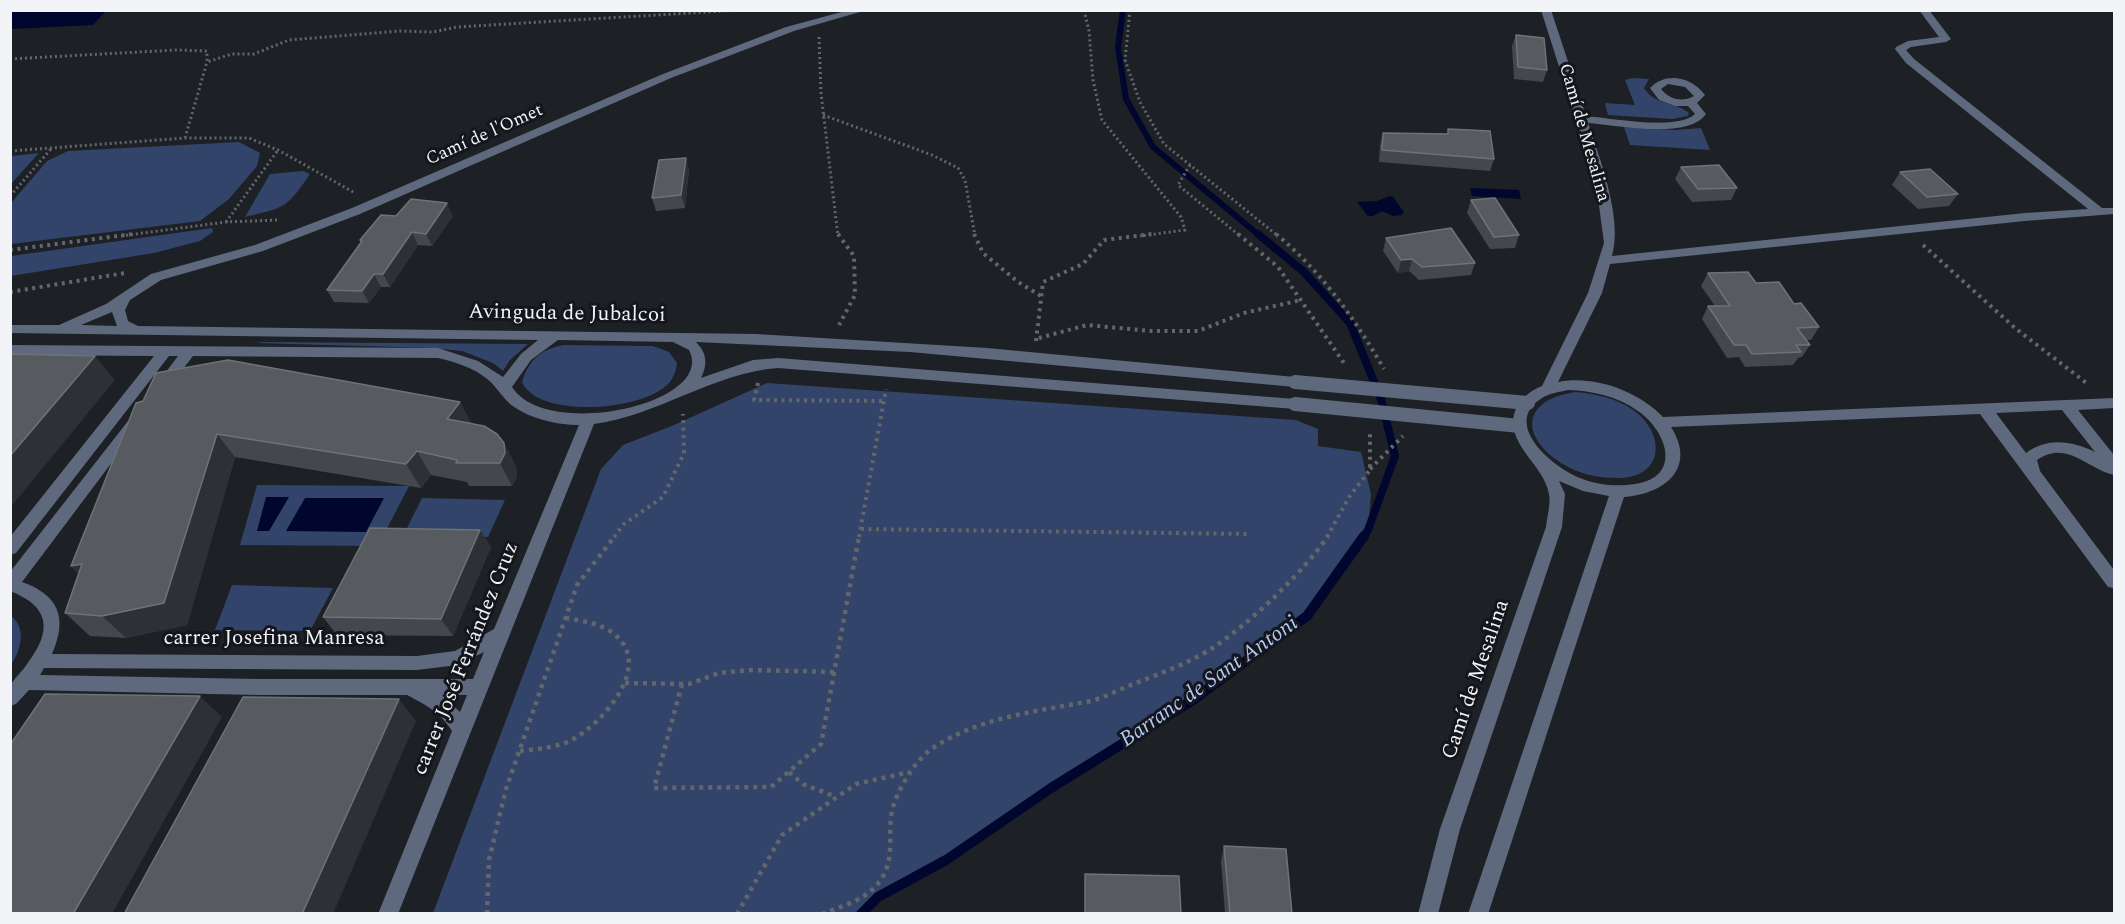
<!DOCTYPE html>
<meta charset="utf-8">
<style>
body{margin:0}
#map{position:relative;width:2125px;height:924px;overflow:hidden;background:#1d2025;font-family:Spectral,serif}
canvas{display:block}
.frame{position:absolute;inset:0;border:12px solid #f2f4f7;pointer-events:none}
</style>
<div id="map">
<canvas width="2125" height="924"></canvas>
<div class="frame"></div>
</div>
<script>
const context = document.querySelector('canvas').getContext('2d');
context.lineJoin = 'round';
function fill(path, color) { context.fillStyle = color; context.fill(path, 'evenodd'); }
function trace(path, color, width, dash) { context.strokeStyle = color; context.lineWidth = width; context.lineCap = dash ? 'butt' : 'round'; context.setLineDash(dash || []); context.stroke(path); }
function label(font, color, halo, rows, align = 'center') {
  context.font = font + ' Spectral,serif'; context.lineWidth = 6; context.setLineDash([]); context.textBaseline = 'middle'; context.strokeStyle = halo; context.fillStyle = color; for (const [text, x, y, turn = 0] of rows) {
    context.save(); context.translate(x, y); context.rotate((+turn || 0) * Math.PI / 180); context.textAlign = isNaN(turn) ? turn : align; if (halo) context.strokeText(text, 0, 0); context.fillText(text, 0, 0); context.restore();
  }
}
fill(new Path2D(`
 M1633,78L1649,79L1644,88C1655,106 1675,101 1689,113L1688,116L1672,119L1608,115L1605,103L1635,105L1625,80Z
 M1624,127L1675,130L1701,128L1710,150L1630,145Z
 M239,142L260,153L257,166L229,199L200,221L11,244V203L47,161L68,151Z
 M39,153L11,184V156Z
 M303,171L310,174C286,209 286,207 245,217L270,174Z
 M212,228L213,232L200,241L154,253L11,276V256Z
 M262,342L528,344L510,360L503,371L493,363L462,351L432,348L256,343Z
 M563,345L653,346L669,352L677,363C676,370 674,378 668,384C643,411 538,419 522,382C529,360 540,350 563,345Z
 M767,383L1296,420L1318,429V446L1361,452L1371,494L1368,530L1307,616L1193,700L1051,788L946,860L878,897L861,913H433L601,469L623,445L674,425Z
 M1576,392C1596,394 1616,398 1633,410C1666,433 1665,478 1618,478C1598,478 1578,474 1561,463C1518,435 1523,399 1576,392Z
 M257,485L409,486L378,546L240,545Z
 M422,498L505,500L488,537L403,536Z
 M232,585L333,588L310,631L215,630Z
 M11,616C27,628 21,650 11,665Z`), '#32446a');
fill(new Path2D(`
 M12,11V10L106,11L93,25L11,29Z
 M1470,188L1519,190L1521,199L1472,196Z
 M1390,196L1393,197L1404,212L1402,215L1393,216L1382,211L1373,216H1368L1357,202L1377,201Z
 M266,497H289L269,531H257Z
 M305,498H384L366,532L286,531Z`), '#00062d');
trace(new Path2D(`
 M1123,10L1118,47L1126,99L1153,147L1260,236`), '#00062d', 6);
trace(new Path2D(`
 M1258,234L1304,272L1350,323L1381,399L1395,456L1368,530L1363,537`), '#00062d', 8);
trace(new Path2D(`
 M861,914L878,897L946,860L1051,788L1193,700L1307,616L1364,536`), '#00062d', 10);
trace(new Path2D(`
 M1084,10L1089,31L1093,80L1102,120L1181,217L1185,230L1140,236
 M1130,10L1125,60L1140,102L1164,144L1278,236
 M819,37L821,93L838,236
 M10,59L176,50L207,51V62L232,54H254L289,40L400,31L433,32L457,27L740,10
 M823,115L932,155L958,168L965,180L975,236
 M185,138L207,62
 M10,151L185,138H249L278,150L355,193
 M1190,165L1178,185L1240,236
 M10,196L51,149
 M226,222L278,150
 M121,236L226,222L278,220`), '#63666a', 3, [2, 3]);
trace(new Path2D(`
 M838,234L854,256L855,295L839,325
 M974,234L983,253L1018,282L1041,296
 M1238,234L1278,267L1346,366
 M1276,234C1321,271 1355,319 1384,369
 M1923,245L2015,328L2089,385
 M10,250L133,234
 M10,292L125,273
 M1039,338L1087,325L1151,331H1198L1244,313L1301,300
 M1036,341L1043,282L1083,264L1104,240L1152,234
 M758,383L754,400L884,401
 M1370,469L1403,436
 M861,529L1250,534
 M614,537L624,524L663,497L684,453L683,414
 M859,537L886,389
 M1327,537L1349,497L1370,470V433`), '#63666a', 4, [3, 4.5]);
trace(new Path2D(`
 M625,683L689,684L719,673L751,670L834,672
 M682,684L654,788L771,787L821,744L859,536
 M520,751C537,749 554,748 570,741C601,725 655,666 614,634C600,623 583,621 566,618
 M789,772L803,784L836,797
 M487,914L489,860L506,789L577,585L615,536
 M737,914L782,835L856,784L910,772
 M822,914C842,906 867,900 880,881C896,858 887,836 892,811C896,792 915,761 930,750C976,718 1033,712 1085,702C1100,700 1114,692 1128,686C1156,675 1185,665 1211,649C1248,625 1303,573 1328,536`), '#63666a', 4.5, [4, 5]);
fill(new Path2D(`
 M849,10H867L794,31L671,78L360,214L263,251L161,280L130,300L125,310L128,321L138,326L756,334L987,348L1295,377L1302,382L1295,387L910,352L696,342C707,353 708,364 701,378L753,360L778,358L1295,399L1300,400L1302,404L1300,408L1295,409L778,368C713,373 659,415 594,424L398,914H378L452,731C440,712 426,705 407,695H258L29,690L16,704L10,706C10,700 9,692 10,687C12,680 23,671 27,664C52,631 51,607 10,591V572L128,421L133,420L140,425L22,582C59,595 68,618 52,654L417,656L455,651L494,629L579,425C557,425 525,418 508,402C500,394 495,385 486,378C472,367 455,362 438,358L193,356L169,387L164,389L157,384L178,356H169L16,553L10,555V537L154,356L10,355V345L438,348L478,361L503,377L521,354L538,340L10,333V325H59L106,304L151,274L255,245L352,208L663,74L786,27ZM112,312L117,326L81,325ZM558,340L673,342L689,350C717,404 546,441 512,387L531,360ZM484,652L473,679H258L40,675L44,668L417,670L458,665ZM442,695H467L460,712Z
 M1541,10H1551L1586,116C1610,118 1678,131 1695,114L1688,106H1675L1659,100L1650,88C1666,71 1692,77 1705,95L1697,103L1706,114C1688,140 1617,125 1588,123C1600,159 1623,219 1612,256L2025,213L2088,209L1906,63L1895,49L1896,47L1908,41L1939,37L1919,10H1929L1951,39L1946,42L1911,47L1906,50L1914,59L2102,208H2114V214L2025,221L1610,264L1602,293L1558,382C1594,375 1638,391 1663,417L2114,398V408L2078,410L2114,455V475C2088,469 2066,439 2037,460L2040,471L2114,570V588L2108,587L1980,414L1671,427C1697,468 1665,494 1624,497L1488,914H1468L1609,496L1583,491L1559,481L1565,494L1562,527L1460,829L1438,914H1418L1440,829L1546,527C1547,517 1551,504 1549,494C1544,464 1504,444 1515,411C1520,399 1531,390 1542,386L1588,293L1604,243L1596,183ZM1668,84L1685,87L1694,96C1682,103 1669,99 1661,89ZM1568,390C1593,391 1617,396 1638,411C1667,431 1683,477 1635,484C1617,487 1597,485 1580,478C1554,468 1500,424 1542,398C1550,393 1559,392 1568,390ZM2062,410L2095,452C2072,441 2048,437 2026,453L1996,413Z`), '#5e697e');
trace(new Path2D(`
 M1295,382L1528,403
 M1295,404L1520,426`), '#5e697e', 14);
fill(new Path2D(`
 M1516,35L1547,70L1543,82L1514,79L1512,46Z
 M1383,133L1494,159L1490,171L1379,162L1380,145Z
 M686,158L689,170L685,208L656,211L652,198Z
 M1681,167L1737,188L1731,200L1692,202L1675,179Z
 M1900,172L1958,194L1949,206L1918,209L1892,185Z
 M1471,200L1519,235L1515,248L1490,249L1467,213Z
 M396,216H453L432,246L418,245L390,287H381L369,303L334,302L327,290L361,242L360,240Z
 M1386,238L1475,263L1471,275L1419,280L1409,271L1398,273L1383,251Z
 M1708,273L1756,283L1794,304L1819,327L1811,340H1806L1810,345L1802,357L1798,358L1793,365L1745,367L1739,357L1727,358L1702,319L1708,306H1715L1701,286Z
 M460,402L471,423L504,443L516,467L517,477L512,486H469L467,482L431,475L421,488L235,457L187,625L126,638L90,636L65,613L78,573L71,566L136,403Z
 M480,530L491,547L453,636L337,635L323,617Z
 M1224,846L1292,914H1225L1221,861Z`), '#44474c');
fill(new Path2D(`
 M686,158L689,170L685,208L681,195Z
 M447,203L453,216L432,246L426,234Z
 M412,232L418,245L390,287L383,274Z
 M1412,259L1409,271L1398,273L1401,260Z
 M374,274L381,287L369,303L362,291Z
 M95,356L115,380L10,508V456Z
 M460,402L473,426L447,419Z
 M217,434L235,457L187,625L126,638L102,616Z
 M504,443L516,467L517,477L512,486L500,463Z
 M417,451L431,475L421,488L406,464Z
 M480,530L491,547L453,636L441,619Z
 M82,564L95,589L71,566Z
 M200,696L222,717L112,914H73Z
 M399,699L416,721L333,914H302Z`), '#2d3035');
const building = new Path2D(`
 M1516,35L1544,38L1547,70L1518,67Z
 M1448,129L1490,131L1494,159L1382,150L1383,133L1448,134Z
 M686,158L681,195L652,198L659,160Z
 M1719,165L1737,188L1698,189L1681,167Z
 M1930,169L1958,194L1927,197L1900,172Z
 M1495,198L1519,235L1494,237L1471,200Z
 M411,199L447,203L426,234L412,232L383,274H374L362,291L327,290L362,241L360,240L381,215L396,216Z
 M1451,228L1475,263L1422,267L1412,259L1401,260L1386,238Z
 M1748,272L1756,283L1779,282L1794,304L1801,303L1819,327L1797,328L1810,345H1796L1801,352L1752,354L1746,345H1734L1708,306H1730L1708,273Z
 M10,354L95,356L10,456Z
 M228,360L460,402L447,419L484,426L497,434L504,443L505,453L500,463H456L457,460L417,451L406,464L217,434L164,603L102,616L65,613L82,564L71,566L136,403L143,401L156,373Z
 M370,528L480,530L441,619L323,617Z
 M45,694L200,696L73,914H10V745Z
 M243,697L399,699L302,914H124Z
 M1224,846L1286,849L1292,914H1230Z
 M1085,874L1179,876L1181,914H1085Z`);
fill(building, '#575a5e');
trace(building, '#6f7276', 1.5);
label('18px', '#f2f4f7', '#14161c', [
 ["Camí de Mesalina",1583,133,74],
 ["Camí de l'Omet",485,136,-24]
]);
label('21px', '#f2f4f7', '#14161c', [
 ["Avinguda de Jubalcoi",567,315,1],
 ["carrer Josefina Manresa",274,640],
 ["carrer José Ferrández Cruz",467,659,-68],
 ["Camí de Mesalina",1477,680,-71]
]);
label('italic 22px', '#b3c9f5', '#14161c', [
 ["Barranc de Sant Antoni",1210,683,-35]
]);
</script>
